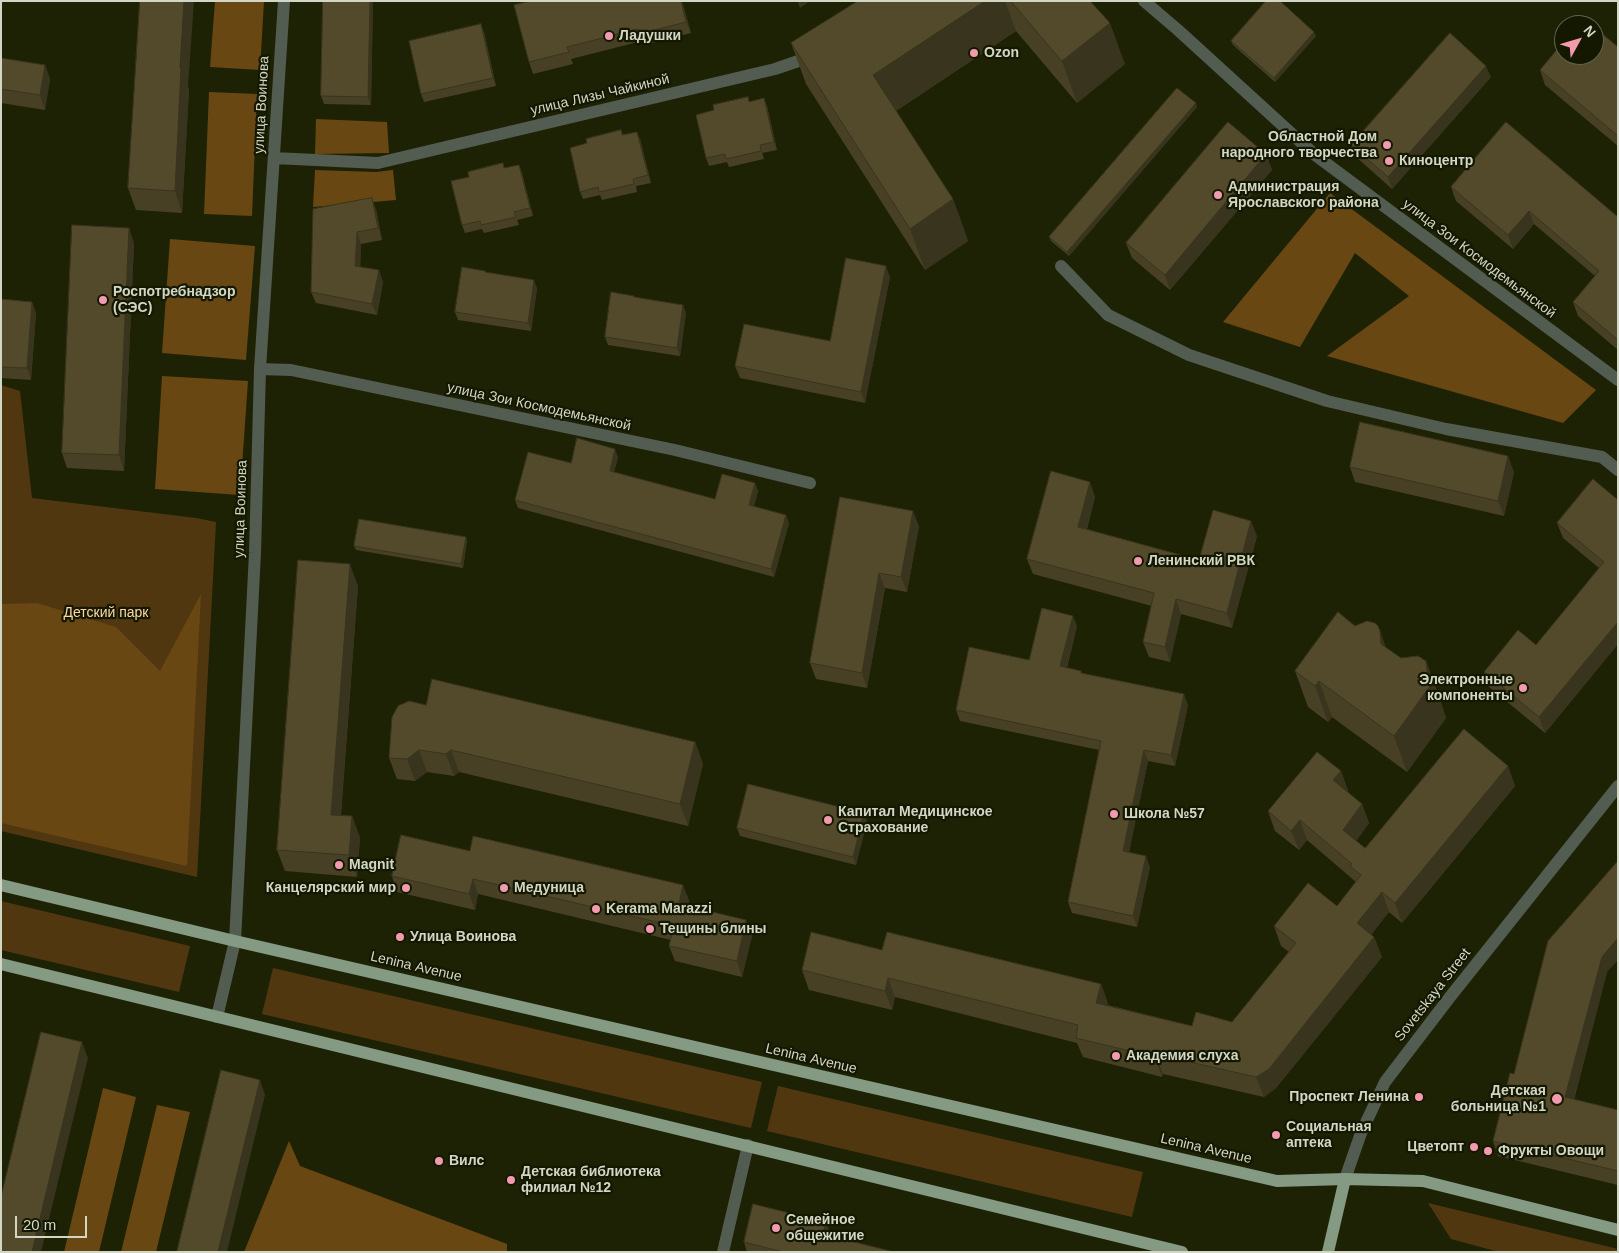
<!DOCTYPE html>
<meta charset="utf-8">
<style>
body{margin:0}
#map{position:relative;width:1619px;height:1253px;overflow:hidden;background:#1d2205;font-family:Arial,sans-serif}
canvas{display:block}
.frame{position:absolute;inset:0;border:2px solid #d2d7c5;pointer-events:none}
.north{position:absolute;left:1554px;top:15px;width:50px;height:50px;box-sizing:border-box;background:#141800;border:1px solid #60644f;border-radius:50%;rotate:51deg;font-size:14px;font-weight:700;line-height:20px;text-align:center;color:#d2d7c5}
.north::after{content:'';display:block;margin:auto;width:18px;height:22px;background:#f29aae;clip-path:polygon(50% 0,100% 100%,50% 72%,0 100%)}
.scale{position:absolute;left:15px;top:1216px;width:72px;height:22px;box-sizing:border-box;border:2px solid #d2d7c5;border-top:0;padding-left:6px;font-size:15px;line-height:18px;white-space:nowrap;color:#d2d7c5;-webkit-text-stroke:4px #141800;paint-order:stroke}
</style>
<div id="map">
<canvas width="1619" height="1253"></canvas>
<div class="frame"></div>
<div class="north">N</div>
<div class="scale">20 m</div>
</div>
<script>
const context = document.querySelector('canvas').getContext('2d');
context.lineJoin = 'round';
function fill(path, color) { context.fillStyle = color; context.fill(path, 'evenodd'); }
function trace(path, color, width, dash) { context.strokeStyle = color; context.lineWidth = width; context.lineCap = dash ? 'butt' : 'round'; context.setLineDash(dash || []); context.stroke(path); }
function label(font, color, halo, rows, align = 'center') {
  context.font = font + ' Arial,sans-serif'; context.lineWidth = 4.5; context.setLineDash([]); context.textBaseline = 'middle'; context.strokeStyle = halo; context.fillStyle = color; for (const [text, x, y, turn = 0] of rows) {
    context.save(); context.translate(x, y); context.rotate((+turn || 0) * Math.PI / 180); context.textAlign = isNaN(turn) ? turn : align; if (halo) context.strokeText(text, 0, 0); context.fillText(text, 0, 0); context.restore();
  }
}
fill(new Path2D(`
 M1,385L20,391L32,498L196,518L216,522L197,877L1,831Z
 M1,901L190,946L179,992L1,950Z
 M273,968L762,1082L751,1128L262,1014Z
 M778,1086L1143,1172L1132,1217L767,1131Z
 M1428,1203L1618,1249V1252H1499L1451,1239Z`), '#513710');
fill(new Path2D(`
 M215,1H264L260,70L210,67Z
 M209,92L257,94L252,216L204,214Z
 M316,119L387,122L389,153L315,154Z
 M315,170L376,172L393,170L396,200L313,207Z
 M1330,193L1596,390L1563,423L1327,356L1409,296L1355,253L1300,347L1223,322Z
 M170,239L255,246L246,360L162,353Z
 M162,376L248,381L240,495L155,489Z
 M201,594L187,866L1,823V604L37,603L116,627L160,671Z
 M103,1088L136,1097L99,1252H64Z
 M157,1105L190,1112L156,1252H121Z
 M289,1141L300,1166L507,1244V1252H244Z`), '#694712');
trace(new Path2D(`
 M1144,1L1178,30L1315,155L1618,380
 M274,158L378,163L775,69L813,56
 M1061,266L1108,315L1189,355L1327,401L1446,429L1602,457L1618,470
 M260,369L291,370L675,450L810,483
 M217,1017L235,941L255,553L260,369L284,1
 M1345,1179L1361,1133L1385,1082L1450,997L1618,786
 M723,1252L748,1145`), '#525c51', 12);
trace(new Path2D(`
 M1,885L235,941L1277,1181L1345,1179L1423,1181L1618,1230
 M1,964L1182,1252
 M1328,1252L1345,1179`), '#859a82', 12);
fill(new Path2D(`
 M323,1H373L371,105L324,104L321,96Z
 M682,1L691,33L644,45L642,41L571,59L573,64L533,74L529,62Z
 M858,1H1090L1125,64L1077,103L1016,31L896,111L953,199L968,241L925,270L806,84L791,43Z
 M484,32L496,86L424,102L421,94Z
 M1316,36L1275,82L1233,45L1231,41Z
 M1618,47V146L1545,85L1540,70Z
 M1,58L45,65L50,79L45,110L1,103Z
 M1491,77L1392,189L1355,156L1351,145Z
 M188,87L189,90L182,213L136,210L128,188Z
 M748,97L749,102L764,98L767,106L777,150L762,153L764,159L729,167L727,162L709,166L706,158L714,110Z
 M1197,107L1069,256L1051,241L1049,237Z
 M621,130L623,135L640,139L651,183L636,186L637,192L602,200L600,195L583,199L580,192L587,143Z
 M1266,154L1272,170L1170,290L1132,258L1126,243Z
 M519,165L522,173L533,216L517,220L519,225L484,233L482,229L465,233L462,225L504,168Z
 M1451,187L1618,217V350L1578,316L1573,302L1595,276L1534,224L1513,249L1456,201Z
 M313,209H376L382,240L361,244L360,267L383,282L377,315L316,303L311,292Z
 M134,243L124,471L67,468L62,453Z
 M486,273L537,288L531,331L458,320L455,312Z
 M890,277L865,403L740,378L735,366L830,341Z
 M634,296L635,298L686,313L680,356L608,345L605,337Z
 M1,299L32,302L36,313L31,380L1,378Z
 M618,457L614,472L715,499L755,483L758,491L754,506L789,523L774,577L518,508L515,500L571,463Z
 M1350,467L1514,472L1504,516L1355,482Z
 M840,497L919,526L907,592L885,588L867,688L816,679L810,663Z
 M1095,497L1087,529L1199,560L1257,536L1232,628L1181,614L1170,662L1149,657L1143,642L1152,606L1033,574L1027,559Z
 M1618,500V644L1545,733L1489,687L1484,672L1536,645L1599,568L1563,538L1557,523Z
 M466,537L467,541L463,568L356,550L354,546Z
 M358,586L341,815L352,816L360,838L357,877L285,871L277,850Z
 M1077,626L1067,668L1081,671L1082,673L1188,705L1175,766L1148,761L1129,852L1150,867L1137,927L1072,913L1068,902L1099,750L960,721L956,710Z
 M1355,626L1401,658L1426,661L1439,697L1446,718L1407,772L1332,717L1328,722L1308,707L1295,671Z
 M426,705L695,742L703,764L688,826L459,772L454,776L427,772L415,781L397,779L389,758Z
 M1508,766L1515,786L1402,923L1389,912L1371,934L1374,937L1382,957L1276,1088L1264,1097L1163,1074L1162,1077L1083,1057L1077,1043L895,997L892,1010L809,990L802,970L882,950L1101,984L1108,1004V1005L1192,1026L1232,1022L1289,952L1281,946L1274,926L1337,906L1356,882L1307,840L1299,850L1275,831L1268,811L1341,771L1348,791H1347L1362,804L1369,823L1356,841L1365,848Z
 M867,821L856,865L740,836L737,828Z
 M470,851L689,900L688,907L746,920L752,936L742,977L675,961L669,946L671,940L478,894L475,910L397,892L392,876Z
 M1607,972L1574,1100L1618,1110V1185L1498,1156L1493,1141L1514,1074Z
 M826,1222L832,1237L894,1252H747L744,1242Z`), '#474025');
fill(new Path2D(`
 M184,1H194L188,87L189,90L182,213L175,191L180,68Z
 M370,1H373L371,105L368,97Z
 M681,1H682L691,33L686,22Z
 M797,1H810L800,8Z
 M985,1H1005L1016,31L888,116L873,75Z
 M1110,23L1125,64L1077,103L1062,61Z
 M481,24L484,32L496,86L493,78Z
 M1314,32L1316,36L1275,82L1274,78Z
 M45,65L50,79L45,110L40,95Z
 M1486,66L1491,77L1392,189L1388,177Z
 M764,98L767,106L777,150L774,142Z
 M1196,103L1197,107L1069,256L1067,252Z
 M637,132L640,139L651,183L648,175Z
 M1266,154L1272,170L1170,290L1165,275Z
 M519,165L522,173L533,216L530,208Z
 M372,198L376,209L382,240L378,228Z
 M953,199L968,241L925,270L910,229Z
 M1529,211L1534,224L1513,249L1508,235Z
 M129,228L134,243L124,471L119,455Z
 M357,232L361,244L360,278L355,266Z
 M886,266L890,277L865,403L861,392Z
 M379,270L383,282L377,315L372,304Z
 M534,280L537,288L531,331L528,323Z
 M32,302L36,313L31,380L27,368Z
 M683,305L686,313L680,356L677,348Z
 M615,449L618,457L612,479L610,471Z
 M1508,456L1514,472L1504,516L1498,501Z
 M1090,482L1095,497L1083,542L1078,527Z
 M755,483L758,491L752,513L749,505Z
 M913,511L919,526L907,592L901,577Z
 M786,515L789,523L774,577L771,569Z
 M1251,521L1257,536L1232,628L1227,613Z
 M466,537L467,541L463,568L461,564Z
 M350,564L358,586L339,836L331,815Z
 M879,573L885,588L867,688L862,673Z
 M1176,599L1181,614L1170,662L1165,647Z
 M1073,616L1077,626L1064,677L1060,666Z
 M1618,622V644L1545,733L1539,717Z
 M1380,631L1393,667L1381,644Z
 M1426,661L1446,718L1407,772L1394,736L1428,679Z
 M1319,681L1332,717L1328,722L1315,686Z
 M1184,694L1188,705L1175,766L1171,755Z
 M695,742L703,764L688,826L680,804Z
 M419,750L427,772L415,781L407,759Z
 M451,750L459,772L454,776L446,754Z
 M1144,750L1148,761L1127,862L1123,851Z
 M1508,766L1515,786L1402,923L1395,903Z
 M1341,771L1348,791L1341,799L1333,780Z
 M1362,804L1369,823L1350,850L1343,830Z
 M864,813L867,821L856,865L853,857Z
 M352,816L360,838L357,877L349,855Z
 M1300,820L1307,840L1299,850L1291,831Z
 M1146,856L1150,867L1137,927L1133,916Z
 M473,879L478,894L475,910L469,894Z
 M683,885L689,900L684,920L679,904Z
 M1382,892L1389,912L1365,943L1357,923Z
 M746,920L752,936L742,977L737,961Z
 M1374,937L1382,957L1276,1088L1264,1097L1256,1077Z
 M1618,938V960L1607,972L1570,1113L1565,1097L1602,957Z
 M888,978L895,997L892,1010L885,991Z
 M1101,984L1108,1004L1103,1022L1096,1003Z
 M82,1042L88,1058L41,1252H32Z
 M1155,1054L1163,1074L1162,1077L1155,1057Z
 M260,1080L265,1095L227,1252H218Z
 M826,1222L832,1237L823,1234Z`), '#39341e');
const building = new Path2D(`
 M140,1H184L180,68H181L175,191L128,188Z
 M323,1H370L368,97L321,96Z
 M531,1H681L686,22L639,34L638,29L567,47L569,52L529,62L514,5Z
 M858,1H985L873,75L953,199L910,229L791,43Z
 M1011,1H1090L1110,23L1062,61Z
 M1266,1H1280L1314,32L1274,78L1231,41Z
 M1584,18L1592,25H1578Z
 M481,24L493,78L421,94L409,41Z
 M1594,27L1618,47V136L1540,70L1564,41V55H1594Z
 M1450,33L1486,66L1388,177L1351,145Z
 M1,58L45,65L40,95L1,89Z
 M1177,88L1196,103L1067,252L1049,237Z
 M748,97L749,102L764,98L774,142L760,145L761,151L726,159L725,154L706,158L696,115L714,110L713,105Z
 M1228,122L1266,154L1165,275L1126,243Z
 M1506,122L1618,217V340L1573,302L1599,271L1529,211L1508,235L1451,187Z
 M621,130L622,135L637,132L648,175L633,179L634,184L599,192L598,187L580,192L570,148L587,143L586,139Z
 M503,163L504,168L519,165L530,208L514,212L516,217L481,225L480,221L462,225L451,181L469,177L468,172Z
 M372,198L378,228L357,232L355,266L379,270L372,304L311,292L313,209Z
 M72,225L129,228L119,455L62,453Z
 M846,258L886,266L861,392L735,366L744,324L830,341Z
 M462,267L485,271V272L534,280L528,323L455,312Z
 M611,292L634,296V297L683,305L677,348L605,337Z
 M1,299L32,302L27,368L1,367Z
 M1360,422L1508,456L1498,501L1350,467Z
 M577,438L615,449L610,471L715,499L722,474L755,483L749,505L786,515L771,569L515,500L528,452L571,463Z
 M1051,471L1090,482L1078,527L1199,560L1213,510L1251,521L1227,613L1176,599L1165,647L1143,642L1154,593L1027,559Z
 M1593,479L1618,500V622L1539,717L1484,672L1518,630L1536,645L1604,562L1557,523Z
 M840,497L913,511L901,577L879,573L862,673L810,663Z
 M359,519L466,537L461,564L354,546Z
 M298,560L350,564L331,815L352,816L349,855L277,850Z
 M1042,608L1073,616L1060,666L1081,671V673L1184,694L1171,755L1144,750L1123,851L1146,856L1133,916L1068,902L1101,741L956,710L969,647L1029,660Z
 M1338,612L1355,626L1367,621L1375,623L1378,626L1380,631L1381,644L1401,658L1418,656L1426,661L1428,679L1433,682L1394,736L1319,681L1315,686L1295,671Z
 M432,679L695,742L680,804L451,750L446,754L419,750L407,759L389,758L392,717L398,706L409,701L426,705Z
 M1464,729L1508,766L1395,903L1382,892L1357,923L1374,937L1269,1069L1256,1077L1155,1054V1057L1076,1038L1078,1025L888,978L885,991L802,970L811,932L882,950L887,932L1101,984L1096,1003L1192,1026L1196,1012L1232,1022L1296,943L1274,926L1308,883L1337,906L1361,875L1350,866L1352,864L1300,820L1291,831L1268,811L1317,752L1341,771L1333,780L1362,804L1343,830L1365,848Z
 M748,784L864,813L853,857L737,828Z
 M401,835L470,851L473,836L683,885L679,904L746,920L737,961L669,946L674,926L473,879L469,894L392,876Z
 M1618,861V938L1602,957L1565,1097L1618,1110V1171L1493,1141L1510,1073L1514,1074L1548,941Z
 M41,1032L82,1042L32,1252H1V1197Z
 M221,1070L260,1080L218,1252H177Z
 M753,1204L826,1222L823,1234L894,1252H783L744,1242Z`);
fill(building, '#524a2b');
trace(building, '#39341e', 1);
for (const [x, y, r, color] of [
 [609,36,5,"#f29aae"],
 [974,53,5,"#f29aae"],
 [1387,145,5,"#f29aae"],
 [1389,161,5,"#f29aae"],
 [1218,195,5,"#f29aae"],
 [103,300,5,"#f29aae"],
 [1138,561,5,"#f29aae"],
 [1523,688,5,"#f29aae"],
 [1114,814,5,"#f29aae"],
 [828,820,5,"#f29aae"],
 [339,865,5,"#f29aae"],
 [406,888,5,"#f29aae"],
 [504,888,5,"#f29aae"],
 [596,909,5,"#f29aae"],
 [650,929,5,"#f29aae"],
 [400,937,5,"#f29aae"],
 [1116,1056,5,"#f29aae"],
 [1419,1097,5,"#f29aae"],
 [1557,1099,6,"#f29aae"],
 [1276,1135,5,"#f29aae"],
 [1474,1147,5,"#f29aae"],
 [1488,1151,5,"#f29aae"],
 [439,1161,5,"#f29aae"],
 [511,1180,5,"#f29aae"],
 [776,1228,5,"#f29aae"]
]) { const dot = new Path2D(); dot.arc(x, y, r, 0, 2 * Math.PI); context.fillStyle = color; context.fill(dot); trace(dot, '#141800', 2); }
label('bold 14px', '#d2d7c5', '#141800', [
 ["Ладушки",619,36],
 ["Ozon",984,53],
 ["Областной Дом",1377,137,"right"],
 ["народного творчества",1377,153,"right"],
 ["Киноцентр",1399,161],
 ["Администрация",1228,187],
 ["Ярославского района",1228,203],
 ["Роспотребнадзор",113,292],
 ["(СЭС)",113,308],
 ["Ленинский РВК",1148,561],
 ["Электронные",1513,680,"right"],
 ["компоненты",1513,696,"right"],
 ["Капитал Медицинское",838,812],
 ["Страхование",838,828],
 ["Школа №57",1124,814],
 ["Magnit",349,865],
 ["Канцелярский мир",396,888,"right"],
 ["Медуница",514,888],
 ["Kerama Marazzi",606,909],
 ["Тещины блины",660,929],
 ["Улица Воинова",410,937],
 ["Академия слуха",1126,1056],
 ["Детская",1546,1091,"right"],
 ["больница №1",1546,1107,"right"],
 ["Проспект Ленина",1409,1097,"right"],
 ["Социальная",1286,1127],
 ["аптека",1286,1143],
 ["Цветопт",1464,1147,"right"],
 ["Фрукты Овощи",1498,1151],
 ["Вилс",449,1161],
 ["Детская библиотека",521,1172],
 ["филиал №12",521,1188],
 ["Семейное",786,1220],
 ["общежитие",786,1236]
], 'left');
label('14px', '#d2d7c5', '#141800', [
 ["улица Лизы Чайкиной",600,95,-13],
 ["улица Воинова",262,105,-87],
 ["улица Зои Космодемьянской",1479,259,37],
 ["улица Зои Космодемьянской",539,407,12],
 ["улица Воинова",241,509,-88],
 ["Lenina Avenue",416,967,13],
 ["Sovetskaya Street",1433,995,-52],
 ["Lenina Avenue",811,1059,13],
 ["Lenina Avenue",1206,1149,13]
]);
label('14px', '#fed7a4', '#141800', [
 ["Детский парк",106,613]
]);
</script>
